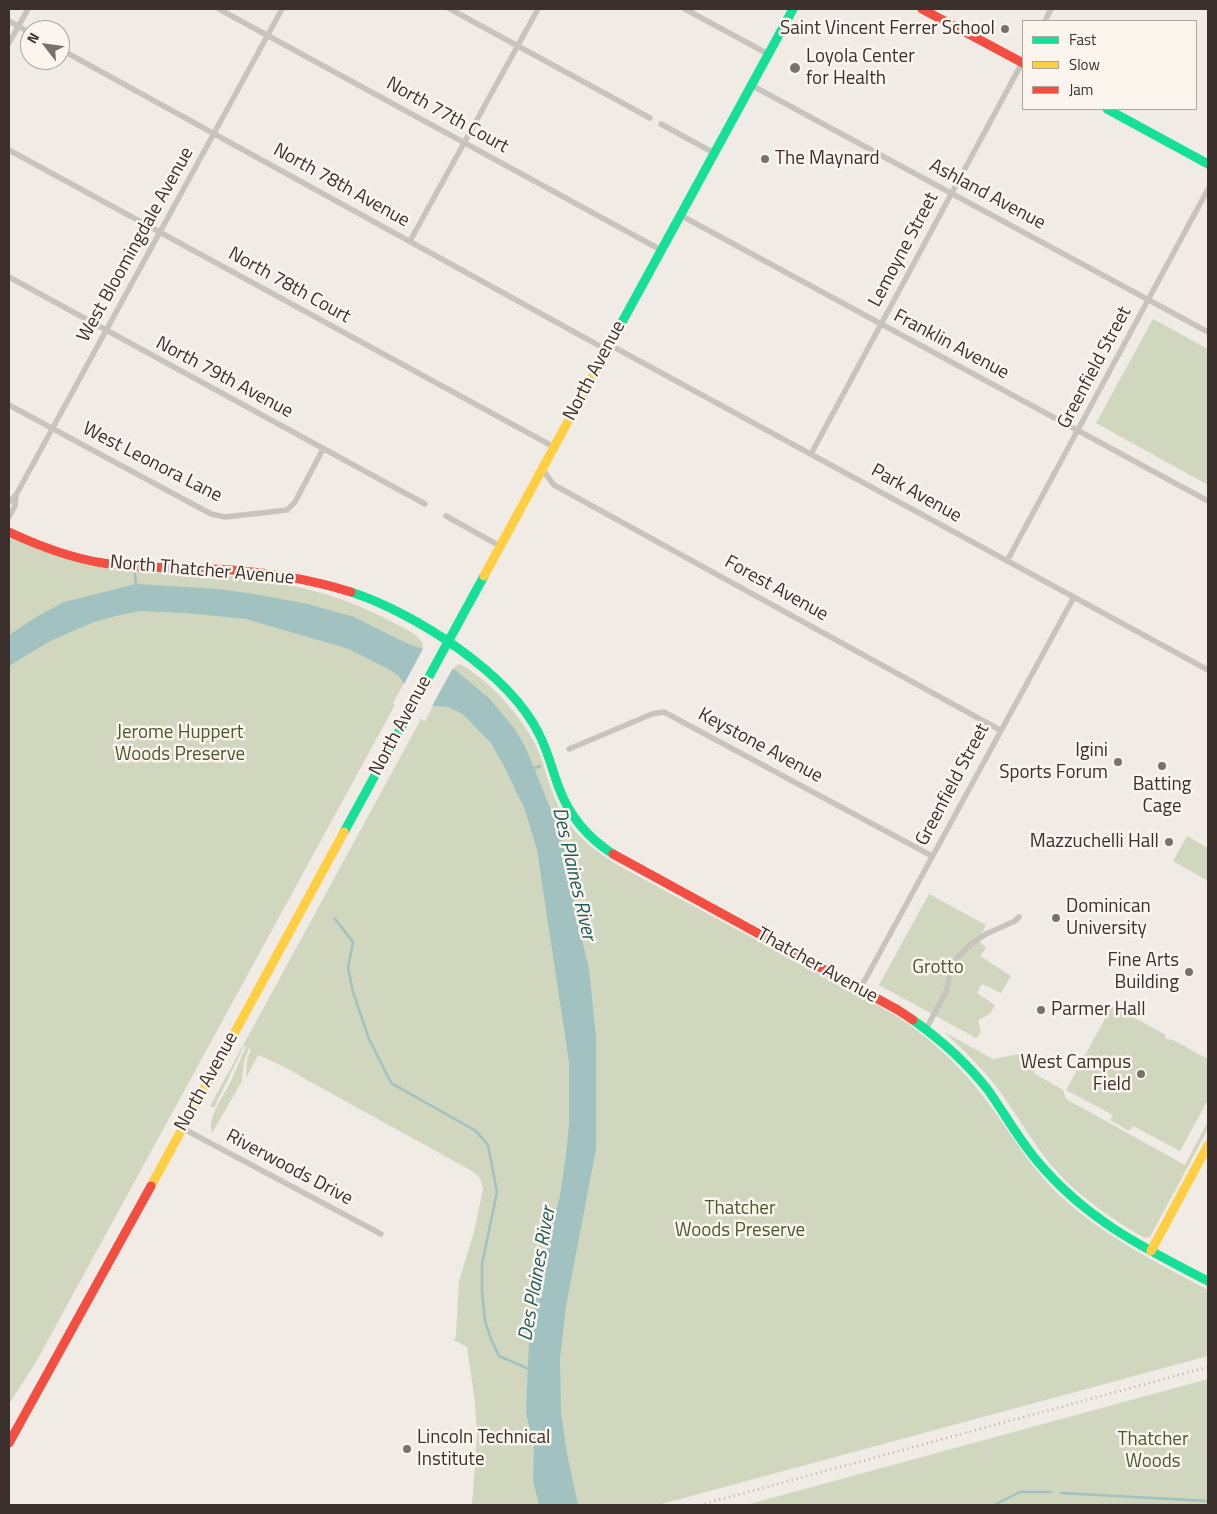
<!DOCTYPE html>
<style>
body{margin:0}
#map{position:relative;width:1217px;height:1514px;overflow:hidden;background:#f0ebe5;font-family:"Titillium Web",sans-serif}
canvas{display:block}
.frame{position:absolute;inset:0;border:10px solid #3b302b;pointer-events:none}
.legend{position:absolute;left:1022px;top:20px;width:175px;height:90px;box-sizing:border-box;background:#fbf5ee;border:1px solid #aea6a0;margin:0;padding:6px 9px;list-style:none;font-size:15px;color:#3b302b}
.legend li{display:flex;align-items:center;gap:10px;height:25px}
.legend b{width:25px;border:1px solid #aea6a0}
.north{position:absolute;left:20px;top:20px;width:50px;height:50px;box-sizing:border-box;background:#fbf5ee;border:1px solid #aea6a0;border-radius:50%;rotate:300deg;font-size:14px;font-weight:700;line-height:20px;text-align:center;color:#3b302b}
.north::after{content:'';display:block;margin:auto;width:18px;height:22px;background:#7a716c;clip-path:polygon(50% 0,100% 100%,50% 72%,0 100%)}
</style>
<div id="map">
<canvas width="1217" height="1514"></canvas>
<div class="frame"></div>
<ul class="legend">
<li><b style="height:6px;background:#16e098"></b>Fast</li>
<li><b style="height:6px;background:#ffcf43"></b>Slow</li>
<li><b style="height:6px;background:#f24e42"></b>Jam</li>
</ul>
<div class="north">N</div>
</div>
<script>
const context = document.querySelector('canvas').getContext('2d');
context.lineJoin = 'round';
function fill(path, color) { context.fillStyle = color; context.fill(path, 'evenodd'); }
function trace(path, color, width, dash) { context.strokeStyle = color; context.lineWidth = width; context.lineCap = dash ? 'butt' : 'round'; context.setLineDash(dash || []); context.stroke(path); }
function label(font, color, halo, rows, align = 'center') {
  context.font = font + ' "Titillium Web",sans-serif'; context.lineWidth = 5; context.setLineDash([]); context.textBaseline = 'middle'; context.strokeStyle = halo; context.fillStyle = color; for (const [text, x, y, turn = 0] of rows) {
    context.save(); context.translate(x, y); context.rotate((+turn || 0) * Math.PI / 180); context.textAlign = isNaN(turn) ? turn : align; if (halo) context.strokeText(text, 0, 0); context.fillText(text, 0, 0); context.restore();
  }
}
fill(new Path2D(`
 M1153,319L1208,349V485L1096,423Z
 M9,536C37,550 67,560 99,566C131,573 164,572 197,574C267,577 336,590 398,625C408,631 424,636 423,649L393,703L395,705L36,1362L9,1404Z
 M460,664C491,681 527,722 540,755C547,775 552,797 563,815C578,839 599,854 623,868L895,1015C926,1036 956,1061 979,1091C1006,1125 1027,1164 1058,1194C1102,1235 1155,1262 1208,1290V1356L658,1505H472L477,1437L475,1402L467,1347L454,1340L456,1336L459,1281L474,1232L483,1189L480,1178L472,1171L318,1086C311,1083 307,1080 301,1076C287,1068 273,1061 258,1055L246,1078L247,1059L251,1050L249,1048L244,1062L242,1081L212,1133C207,1117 223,1097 230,1083C236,1071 240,1059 246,1047L244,1046L214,1108L210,1106L421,719L425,721L455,666Z
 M1187,836L1208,848V881L1173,861Z
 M929,894L986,925L978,940L986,948L980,956L1011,976L1001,993L982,984L977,993L995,1005L990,1014L978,1020L981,1032L976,1038L879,985Z
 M1112,1006L1166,1035L1165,1038L1170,1040L1171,1039L1208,1059V1100L1180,1151L1133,1126L1129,1131L1110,1120L1113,1115L1066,1090Z
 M944,1032L993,1059L1025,1053L1032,1061L1035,1074L1063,1090L1066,1099L1185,1165L1208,1121V1129L1150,1237L1144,1238C1115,1220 1086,1202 1062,1177C1037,1151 1020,1119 999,1090C983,1069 964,1050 944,1032Z
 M1208,1379V1505H746Z`), '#d1d6bf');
fill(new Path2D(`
 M136,584L218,589L254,594L308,604L354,617L406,643L423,649L455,670L489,698L514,728L525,746L561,834L579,928L589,969L596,1037V1149L566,1306L560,1359L561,1412L567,1454L578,1505H539L533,1480L534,1446L526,1413L529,1342L537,1291L560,1196L566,1155L569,1125V1062L537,850L525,810L504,766L491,743L464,715L449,707L433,706L404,684L399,676L390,670L349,649L246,619L185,613L140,611L116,616L94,622L50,641L9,666V635L38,616L64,602Z`), '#a1c2c1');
fill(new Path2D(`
 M424,647L454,666L431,708L403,686Z`), '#f0ebe5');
trace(new Path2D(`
 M135,574L136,588
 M532,769L540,766
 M335,919L353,942L348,968L353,992L369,1039L391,1083L476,1131L488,1145L497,1192L482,1264V1291L485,1321L491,1339L499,1356L529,1369
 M1061,1493L1208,1501
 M994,1505L1020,1492H1051`), '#a1c2c1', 2.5);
trace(new Path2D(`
 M219,9L661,250
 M450,9L650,118
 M685,9L768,54
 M9,21L30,33
 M1045,21L1051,9
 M9,43L28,9
 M60,49L607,350
 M751,85L1208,332
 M661,124L714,153
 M9,150L554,447
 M680,215L1208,501
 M410,241L538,9
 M9,277L425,504
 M610,345L1208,670
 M9,405L211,514L225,517L287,510L295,502L323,449
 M811,454L1023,61
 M542,469L554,485L1000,730
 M9,502L16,495L282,9
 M446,516L500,546
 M9,517L15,506L16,495
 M1007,561L1208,189
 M569,749L652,714L664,712L932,856
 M860,989L1074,597
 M926,1029L946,992L951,969L957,958L970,945L986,934L1015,921L1019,917
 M182,1128L381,1234`), '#c9c3be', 5.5);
trace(new Path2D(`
 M1107,109L1208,164
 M615,335L793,9
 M351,592C415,613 509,673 539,734C548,751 552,770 559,788C569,815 588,838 613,854
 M344,832L484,576
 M913,1020C941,1040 967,1063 988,1090C1005,1114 1019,1140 1038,1162C1087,1220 1142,1247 1208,1281`), '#16e098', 9);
trace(new Path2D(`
 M484,576L615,335
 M151,1186L344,832
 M1151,1251L1208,1145`), '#ffcf43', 9);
trace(new Path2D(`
 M922,9L1023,63
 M9,532C39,546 70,558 103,563C139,569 176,567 213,569C260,571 306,578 351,592
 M613,854L898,1010L913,1020
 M9,1443L151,1186`), '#f24e42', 9);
trace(new Path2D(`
 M700,1505L1208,1367`), '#b1aca8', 2.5, [1, 4]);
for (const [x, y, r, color] of [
 [1005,29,5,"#7a716c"],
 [795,68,6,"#7a716c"],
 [765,159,5,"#7a716c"],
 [1118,762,5,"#7a716c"],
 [1162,766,5,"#7a716c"],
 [1169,842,5,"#7a716c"],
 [1056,918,5,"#7a716c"],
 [1189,972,5,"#7a716c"],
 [1041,1010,5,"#7a716c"],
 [1141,1074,5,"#7a716c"],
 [407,1449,5,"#7a716c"]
]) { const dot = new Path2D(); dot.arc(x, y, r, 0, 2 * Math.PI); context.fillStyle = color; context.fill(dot); trace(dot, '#fbf5ee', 2); }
label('19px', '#3b302b', '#fbf5ee', [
 ["Saint Vincent Ferrer School",995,29],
 ["Loyola Center",806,57,"left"],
 ["for Health",806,79,"left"],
 ["The Maynard",775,159,"left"],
 ["Igini",1108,751],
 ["Sports Forum",1108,773],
 ["Batting",1162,785,"center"],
 ["Cage",1162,807,"center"],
 ["Mazzuchelli Hall",1159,842],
 ["Dominican",1066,907,"left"],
 ["University",1066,929,"left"],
 ["Fine Arts",1179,961],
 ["Building",1179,983],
 ["Parmer Hall",1051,1010,"left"],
 ["West Campus",1131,1063],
 ["Field",1131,1085],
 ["Lincoln Technical",417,1438,"left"],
 ["Institute",417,1460,"left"]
], 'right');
label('19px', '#3b302b', '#fbf5ee', [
 ["North 77th Court",447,116,29],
 ["North 78th Avenue",341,186,29],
 ["Ashland Avenue",987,195,28],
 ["West Bloomingdale Avenue",136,245,-61],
 ["Lemoyne Street",904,250,-62],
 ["North 78th Court",289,286,29],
 ["Franklin Avenue",951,345,28],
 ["Greenfield Street",1095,368,-62],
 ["North Avenue",595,371,-62],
 ["North 79th Avenue",224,378,28],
 ["West Leonora Lane",152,463,27],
 ["Park Avenue",916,494,29],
 ["North Thatcher Avenue",202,571,5],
 ["Forest Avenue",776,589,29],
 ["North Avenue",401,726,-62],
 ["Keystone Avenue",760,746,28],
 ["Greenfield Street",953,785,-62],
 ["Thatcher Avenue",817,966,29],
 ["North Avenue",207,1082,-61],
 ["Riverwoods Drive",289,1168,28]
]);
label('19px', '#4a5a2e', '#fbf5ee', [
 ["Jerome Huppert",180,733],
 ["Woods Preserve",180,755],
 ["Grotto",938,968],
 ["Thatcher",740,1209],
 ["Woods Preserve",740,1231],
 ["Thatcher",1153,1440],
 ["Woods",1153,1462]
]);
label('italic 20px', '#1f5a5e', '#fbf5ee', [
 ["Des Plaines River",573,874,77],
 ["Des Plaines River",538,1274,-80]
]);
</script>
